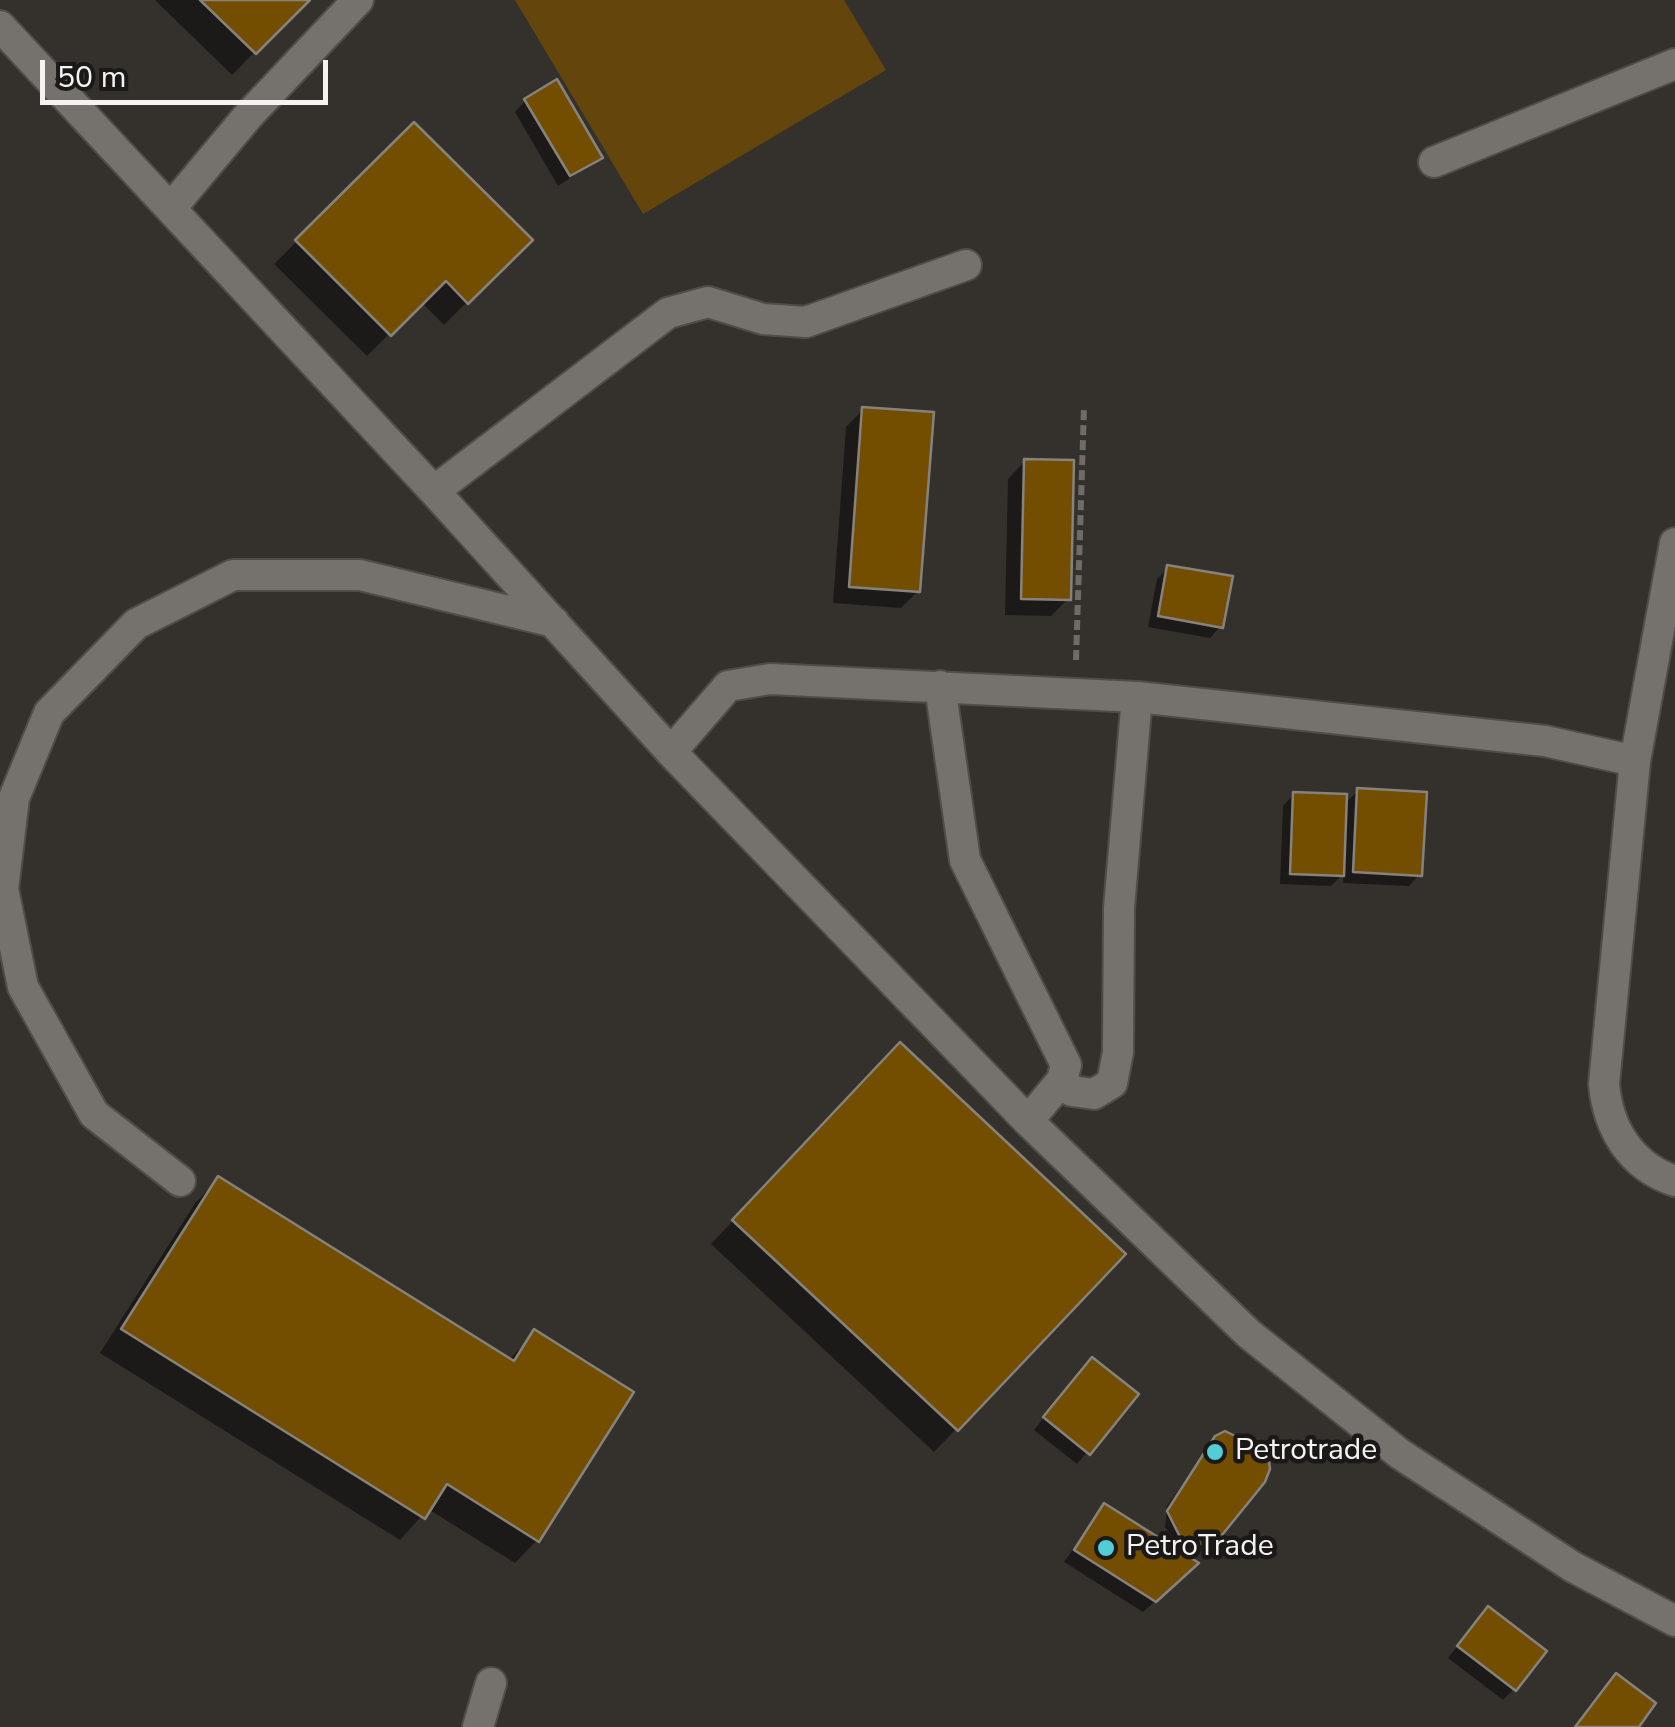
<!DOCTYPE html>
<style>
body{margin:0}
#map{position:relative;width:1675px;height:1727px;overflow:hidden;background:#34312d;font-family:"Nunito Sans",sans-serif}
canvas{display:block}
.scale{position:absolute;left:40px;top:60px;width:288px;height:45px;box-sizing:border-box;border:5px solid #f5f3f0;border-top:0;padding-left:12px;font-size:30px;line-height:35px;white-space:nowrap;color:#f5f3f0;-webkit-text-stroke:8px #1a1917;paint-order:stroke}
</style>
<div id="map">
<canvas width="1675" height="1727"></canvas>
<div class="scale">50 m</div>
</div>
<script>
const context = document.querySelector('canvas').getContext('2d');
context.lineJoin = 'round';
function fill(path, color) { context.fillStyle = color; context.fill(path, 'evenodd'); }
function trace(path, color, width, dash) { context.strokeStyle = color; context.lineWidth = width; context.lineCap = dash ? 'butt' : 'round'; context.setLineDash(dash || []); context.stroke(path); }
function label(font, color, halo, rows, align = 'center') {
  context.font = font + ' "Nunito Sans",sans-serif'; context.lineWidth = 9; context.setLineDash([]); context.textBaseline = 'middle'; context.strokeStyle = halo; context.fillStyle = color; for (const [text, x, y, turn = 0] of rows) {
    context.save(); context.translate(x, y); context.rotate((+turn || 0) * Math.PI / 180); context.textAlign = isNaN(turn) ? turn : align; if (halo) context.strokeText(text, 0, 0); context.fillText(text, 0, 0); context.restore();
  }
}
fill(new Path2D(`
 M515,0H844L886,70L643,214Z`), '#64460d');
fill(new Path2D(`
 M155,0H306L232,75Z
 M526,100L600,158L558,186L515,112Z
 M414,125L529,240L444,325L421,302L367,356L274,264Z
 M863,410L918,591L901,608L833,603L846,427Z
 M1025,461L1068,599L1051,616L1005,615L1008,479Z
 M1168,568L1221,626L1210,638L1148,627L1157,579Z
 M1358,791L1420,874L1409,886L1343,883V874L1331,886L1280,884L1283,806L1294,794L1344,804Z
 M878,1068L1123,1254L934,1452L711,1244Z
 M219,1179L509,1360L535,1332L537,1540L515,1563L428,1509L400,1540L100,1353L196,1202Z
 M1081,1371L1135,1395L1077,1464L1034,1430Z
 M1235,1435L1266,1454L1216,1538L1191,1548L1174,1539L1165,1527L1167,1506L1211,1444Z
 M1104,1506L1185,1574L1143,1612L1064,1562Z
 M1477,1621L1514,1689L1503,1700L1448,1658Z`), '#0007');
const building = new Path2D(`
 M200,0H310L256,54Z
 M557,79L603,158L570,176L524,99Z
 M414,122L533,240L468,304L446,281L391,336L295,240Z
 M862,407L934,412L920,592L849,587Z
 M1024,459L1074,460L1071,600L1021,599Z
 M1167,565L1233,576L1223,628L1158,616Z
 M1357,788L1427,792L1422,876L1353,872Z
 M1293,792L1347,794L1344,876L1290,874Z
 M900,1042L1126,1254L958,1431L732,1220Z
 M218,1176L514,1361L534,1329L634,1392L539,1542L447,1484L425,1519L121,1329Z
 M1092,1357L1139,1394L1090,1455L1043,1417Z
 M1225,1431L1268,1452L1270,1469L1265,1482L1218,1540L1197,1545L1179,1535L1167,1511L1215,1436Z
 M1104,1503L1199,1563L1156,1602L1074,1550Z
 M1488,1606L1547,1651L1516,1691L1457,1646Z
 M1616,1673L1656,1703L1639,1727H1575Z`);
fill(building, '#734e00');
trace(building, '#86837e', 2.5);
const minor = new Path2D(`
 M0,26L434,491L671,752L1028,1121L1249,1334L1400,1454L1573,1567L1675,1621
 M1434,162L1675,64
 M171,208L248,116L358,0
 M434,491L668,313L708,302L763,319L806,322L966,265
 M1675,543L1635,761L1604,1084C1608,1128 1630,1166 1675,1181
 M940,686L965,860L1066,1065L1062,1080L1028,1121
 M671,752L728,686L770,679L1137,697L1545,741L1635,761
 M1062,1080L1072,1091L1094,1094L1112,1083L1118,1052L1119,908L1137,697
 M180,1181L94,1114L23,987L3,889L14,798L49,713L136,624L233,575H360L554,622
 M478,1727L491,1683`);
trace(minor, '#4f4d4a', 34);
trace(new Path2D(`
 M1076,660L1084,407`), '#6f6c68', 6, [10, 5]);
trace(minor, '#75726d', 30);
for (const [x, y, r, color] of [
 [1215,1452,10,"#52ccd5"],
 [1106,1548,10,"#52ccd5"]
]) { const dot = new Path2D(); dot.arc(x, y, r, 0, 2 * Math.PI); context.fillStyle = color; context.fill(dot); trace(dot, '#1a1917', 4); }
label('30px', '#f5f3f0', '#1a1917', [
 ["Petrotrade",1235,1452],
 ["PetroTrade",1126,1548]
], 'left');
</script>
